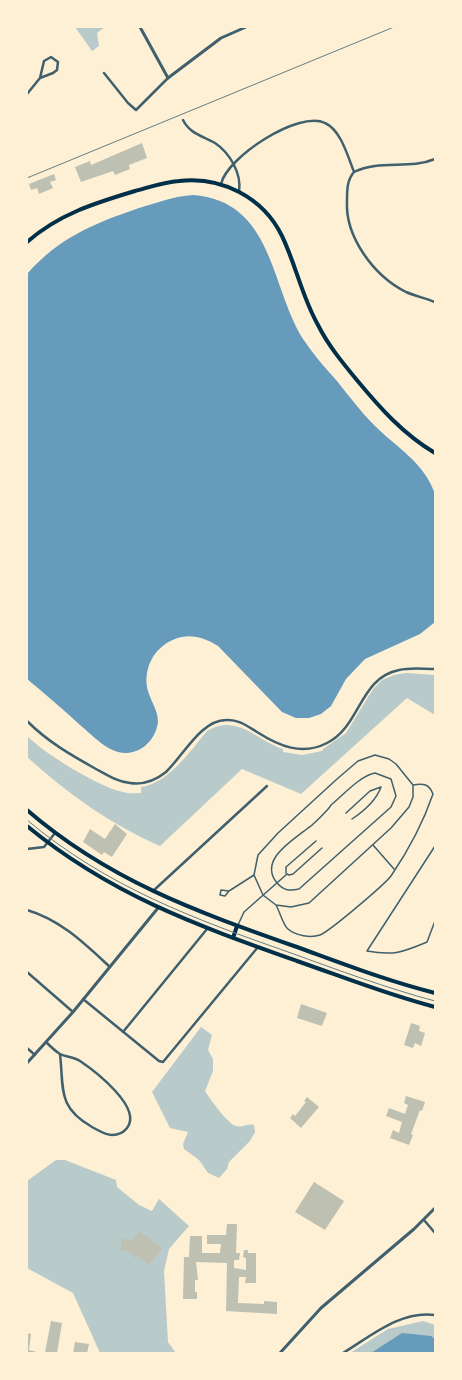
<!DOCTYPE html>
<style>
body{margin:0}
#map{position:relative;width:462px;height:1380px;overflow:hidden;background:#fdf0d5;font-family:"Alegreya Sans",sans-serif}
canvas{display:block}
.frame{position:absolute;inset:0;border:28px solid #fdf0d5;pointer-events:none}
</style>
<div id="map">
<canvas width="462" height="1380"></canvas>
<div class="frame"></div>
</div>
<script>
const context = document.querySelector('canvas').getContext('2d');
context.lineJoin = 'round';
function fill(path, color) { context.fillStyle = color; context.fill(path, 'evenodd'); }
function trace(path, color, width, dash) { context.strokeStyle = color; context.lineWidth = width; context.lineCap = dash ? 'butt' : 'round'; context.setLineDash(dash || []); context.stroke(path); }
fill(new Path2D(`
 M75,27H105L97,33L99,46L92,51Z
 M406,673L435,675V715L407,698L301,794L242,769L160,846C110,824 68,794 27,757V736C45,754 99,787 123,792C129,794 135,793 141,793V787C169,783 190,751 207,731C237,713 256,740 283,749V752L302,755L322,751L323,749L346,733L373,689L382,680L394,675Z
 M201,1027L212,1035L208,1050L213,1059V1071L205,1091C210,1099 228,1124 236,1126C243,1128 247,1123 254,1125L255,1132L250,1141L229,1162L227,1169L219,1178L208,1173L199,1160L184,1149L183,1144L188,1132L170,1128L152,1092Z
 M56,1160H65L116,1180L117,1187L139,1205L152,1211L159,1199L189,1226L169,1249L164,1271L168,1342L176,1353H100L73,1293L27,1268V1181Z
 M423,1321L435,1325V1353H350L388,1329Z`), '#b9caca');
fill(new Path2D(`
 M193,195C273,201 270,285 303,339C313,354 325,368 337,381C349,396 361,412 374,425C397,448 424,462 435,494V622L420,634L365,659L346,679L331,706L321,714L309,718H296L282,712L218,646C205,638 190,633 175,639C153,647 141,672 149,694C152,703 158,711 158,722C157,731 152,740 145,746C119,765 99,741 80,725C63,709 45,694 27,679V274C60,237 93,224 139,208C157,203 174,196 193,195Z
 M402,1333L431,1336L435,1339V1353H371Z`), '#669bbc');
fill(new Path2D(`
 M142,143L147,158L129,165L130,169L115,175L113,171L81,182L75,167L90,161L91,165Z
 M54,174L56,180L50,182L53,188L39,194L37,188L31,190L29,184Z
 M115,824L127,834L112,857L104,852L102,855L83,842L90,829L105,839Z
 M301,1004L327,1013L322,1026L297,1018Z
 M411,1023L420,1026L419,1031L425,1033L421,1046L415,1043L413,1048L404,1045Z
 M406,1096L425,1102L422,1111L420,1110L411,1134L413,1135L409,1145L390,1138L393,1130L399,1133L402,1122L386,1116L389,1108L405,1114L408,1105L404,1103Z
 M307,1097L319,1107L301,1128L290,1118L293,1114L295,1116L306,1102L304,1101Z
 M314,1182L344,1201L325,1230L295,1212Z
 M227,1224H237L236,1253H240L239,1260H234V1268L246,1270V1258L243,1257L244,1250H248V1253H256V1283H245L246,1277H239L238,1303L264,1304V1301L277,1302V1314L226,1311L227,1263L196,1262L198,1280H195V1292H197V1299H183L184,1257H189L190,1236H202V1253H220L221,1244H207V1235H226Z
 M140,1231L162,1248L149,1265L137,1255L135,1258L126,1250H120L122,1238L132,1241Z
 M51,1321L62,1323L57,1353H45Z
 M27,1333L31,1334L29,1350L41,1353H27Z
 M75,1342L89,1344L87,1353H73Z`), '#bec0b2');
trace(new Path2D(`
 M375,755L389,759L396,764L413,785V797L409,807L391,828L309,903L291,907L276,905L263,895L254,875L258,855L278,833L337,779L358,761Z
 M375,773L391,779L396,796L391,807L299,889C290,891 284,891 277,883C258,860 293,840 308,828C311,827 330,808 331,805C342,796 361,775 375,773Z
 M346,813L370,791L381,787
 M352,819C364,811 376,801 381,787
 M373,845L394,869
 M435,846L367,951C394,956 403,952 427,942L435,921
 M286,873V867L316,841
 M287,874L289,875L293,874L322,848
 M229,891L221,890L220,895L225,896L229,891L254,875
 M276,905C280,912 283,925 288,929C296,936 311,938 320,935C330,931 384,885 391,876C408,851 423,823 433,794C429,784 424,783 413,785
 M238,925L244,912L287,874`), '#3f606c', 1.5);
trace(new Path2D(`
 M104,73L128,103L136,110L168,78
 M27,94L40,78L44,61L51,57L58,62L57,70L53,73L40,78
 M183,120C190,134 203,136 215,143C230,153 242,174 239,192
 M435,159C409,170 380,159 354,172C347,180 347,190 347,201C345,237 374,276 406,292C415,296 425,298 435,302
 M221,184C227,157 299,110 325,123C341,130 348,157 354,172
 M27,721C48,742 71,755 96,769C107,775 118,782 130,783C143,785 156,780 166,772C183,756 201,720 226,720C238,719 247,726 257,732C279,746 302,756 327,743C361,726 359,678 399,670C411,667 423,669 435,669
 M27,849L44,847L55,833
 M153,891L267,786
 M27,910C61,920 85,944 110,967
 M27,972L73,1012
 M83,999L159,1061L163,1062L258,947
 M123,1032L207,929
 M46,1042C50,1046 55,1051 60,1054C66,1057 74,1057 80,1061C95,1071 143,1108 127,1128C124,1132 118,1135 112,1135C105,1135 98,1130 92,1127C57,1107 64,1089 60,1054
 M27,1048L35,1055
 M424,1220L435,1233
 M343,1353C371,1336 401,1310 435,1315`), '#3f606c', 2.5);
trace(new Path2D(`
 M140,27L168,78L221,38L246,27
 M27,1063L73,1012L158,908
 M280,1353L321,1308L414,1229L435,1208`), '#3f606c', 3);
trace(new Path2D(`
 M27,242C59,214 95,203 135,191C150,187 164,182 179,181C221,176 263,197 282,236C296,265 302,297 318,325C328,345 342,362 356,379C380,408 403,434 435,453
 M27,810C108,880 195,911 294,946C341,963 387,981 435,993
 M27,826C111,895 196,925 297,961C343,977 388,995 435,1007
 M233,938L237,926`), '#003049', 4);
trace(new Path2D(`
 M27,178L394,27
 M27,820C107,887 194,919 291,953C338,970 386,988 435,1001`), '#657d81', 1);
</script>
